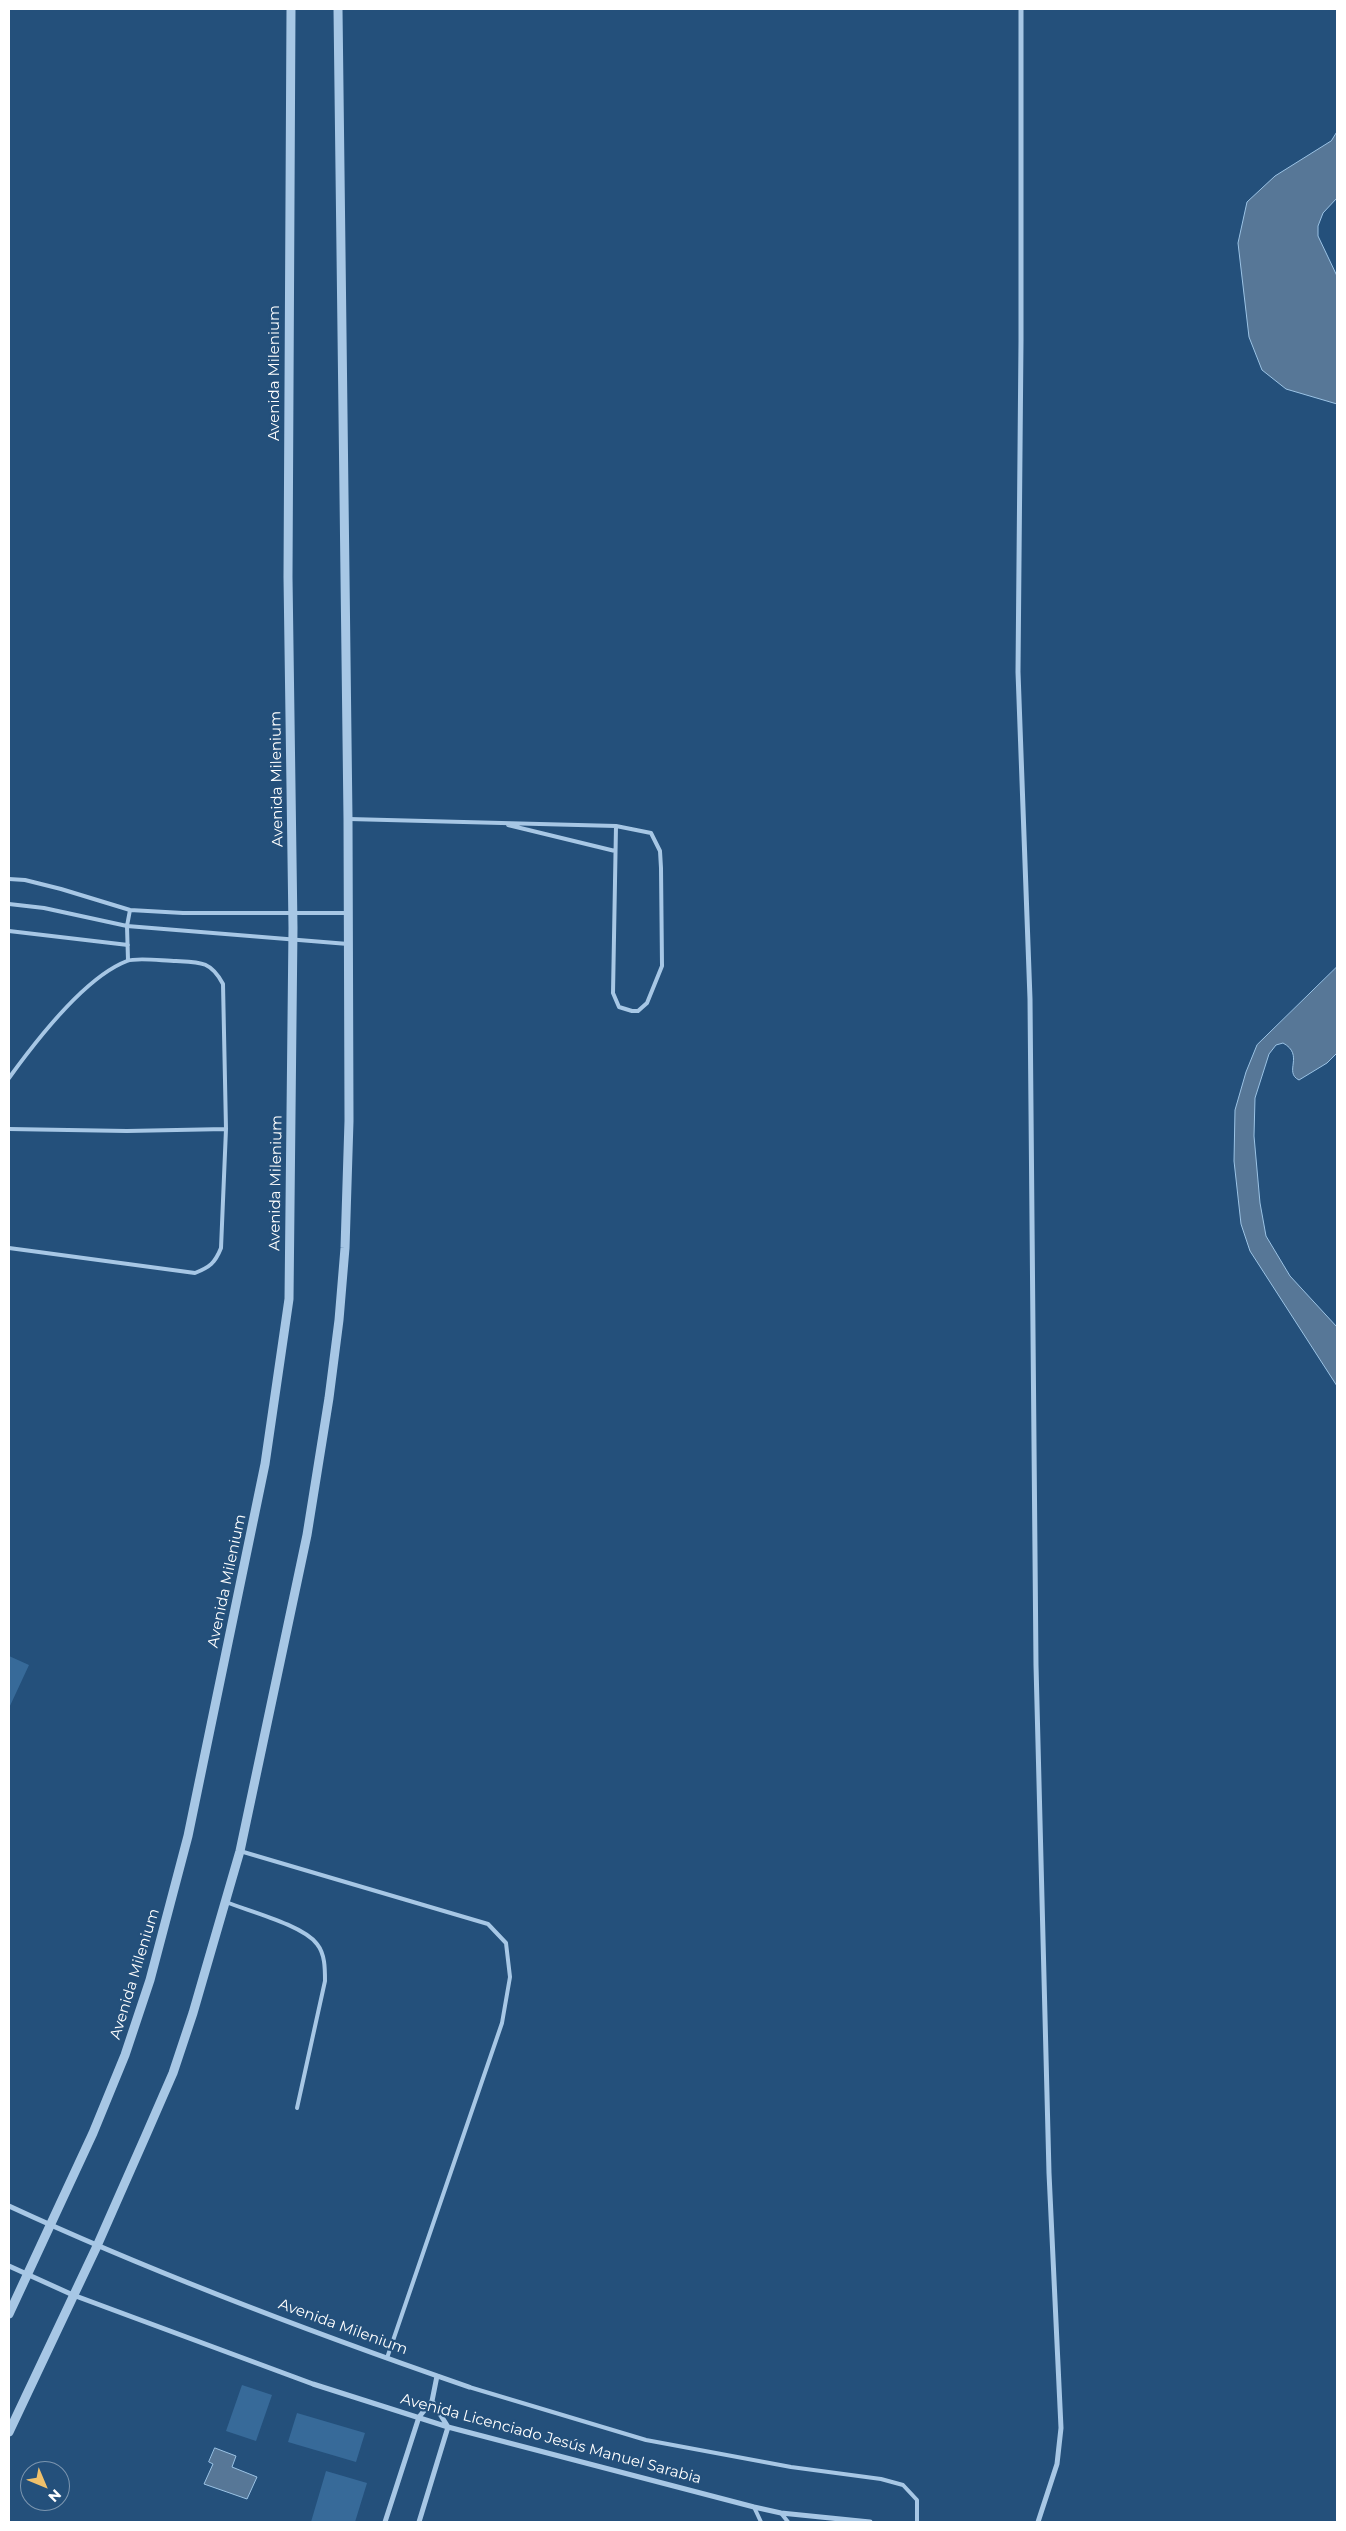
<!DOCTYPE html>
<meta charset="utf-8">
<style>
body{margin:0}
#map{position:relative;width:1346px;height:2531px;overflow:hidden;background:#24507b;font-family:Montserrat,sans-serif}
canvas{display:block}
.frame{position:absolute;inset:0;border:10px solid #fff;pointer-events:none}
.north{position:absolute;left:20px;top:2461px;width:50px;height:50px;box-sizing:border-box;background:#24507b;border:1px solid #7c96b0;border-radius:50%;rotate:135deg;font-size:14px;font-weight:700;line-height:20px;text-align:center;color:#fff}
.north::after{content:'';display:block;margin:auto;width:18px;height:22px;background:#efc06b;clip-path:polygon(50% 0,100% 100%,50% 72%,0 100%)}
</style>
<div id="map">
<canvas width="1346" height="2531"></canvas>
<div class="frame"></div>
<div class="north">N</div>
</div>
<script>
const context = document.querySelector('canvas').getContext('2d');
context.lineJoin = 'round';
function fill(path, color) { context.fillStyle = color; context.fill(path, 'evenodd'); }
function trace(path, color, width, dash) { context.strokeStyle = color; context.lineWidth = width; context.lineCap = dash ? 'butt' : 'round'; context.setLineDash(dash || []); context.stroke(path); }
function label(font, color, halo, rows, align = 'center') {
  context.font = font + ' Montserrat,sans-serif'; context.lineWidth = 4.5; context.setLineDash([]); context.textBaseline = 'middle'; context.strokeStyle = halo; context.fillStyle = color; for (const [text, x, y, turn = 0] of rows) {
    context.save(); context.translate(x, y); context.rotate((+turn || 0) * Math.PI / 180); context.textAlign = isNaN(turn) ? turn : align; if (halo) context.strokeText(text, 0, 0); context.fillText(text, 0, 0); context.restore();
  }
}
fill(new Path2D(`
 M9,1656L29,1665L9,1708Z
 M242,2385L272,2395L256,2441L226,2431Z
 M297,2413L365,2433L356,2462L288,2442Z
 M326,2471L367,2483L355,2522H311Z`), '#376a99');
const water = new Path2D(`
 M1337,132V198L1323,213L1318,226V236L1337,276V404L1286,389L1262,370L1249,337L1238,243L1247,202L1275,176L1331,141Z
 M1337,967V1053L1327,1063L1299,1080C1283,1072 1305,1055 1283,1043L1276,1045L1269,1054L1255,1098L1254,1136L1260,1203L1266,1236L1290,1276L1337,1327V1386L1250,1251L1241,1224L1234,1161L1235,1110L1246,1072L1257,1045Z
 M215,2448L236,2456L232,2467L257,2477L247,2499L204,2484L213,2464L209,2462Z`);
fill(water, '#577797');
trace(water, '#9bc3e5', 1);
trace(new Path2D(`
 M349,819L616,826L651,833L660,851L661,868L662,966L647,1003L638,1011H632L619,1007L613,993L616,826
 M508,825L615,851
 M9,879L25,880L61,889L130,910L183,913H349
 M9,904L44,908L127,926L348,944
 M9,931L128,945
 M128,960L127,926L130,910
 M9,1078C35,1042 85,977 127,961C137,957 164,961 176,961C200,962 211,961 223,984L226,1129
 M9,1129L127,1131L226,1129L221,1248C215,1263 210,1267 195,1273L9,1248
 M240,1851L488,1924L506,1943L510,1977L502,2023L387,2358
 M226,1902C248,1911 303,1925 317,1944C325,1954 325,1968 325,1981L297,2108
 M469,2387L646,2440L791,2467L881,2479L903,2485L917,2500V2522
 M754,2507L761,2522
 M781,2513L788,2522`), '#a7c7e5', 4);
trace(new Path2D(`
 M1021,9V341L1018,672L1030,999L1036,1665L1049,2173L1061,2428L1057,2464L1038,2522
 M9,2206C158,2275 313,2333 469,2387
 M9,2266L73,2295L313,2384L448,2427L754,2507L781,2513L870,2522
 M385,2522L419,2417L432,2401L437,2376
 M419,2522L448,2427L432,2401`), '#a7c7e5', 5);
trace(new Path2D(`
 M9,2314L93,2133L125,2055L150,1980L188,1836L265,1464L289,1299L293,928L288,577L291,9
 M9,2432L97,2246L146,2135L173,2073L193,2013L240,1851L307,1535L329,1398L339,1320L345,1248L349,1121L348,819L338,9`), '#a7c7e5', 9);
label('15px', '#fff', '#24507b', [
 ["Avenida Milenium",275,373,-90],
 ["Avenida Milenium",277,779,-91],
 ["Avenida Milenium",276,1183,-89],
 ["Avenida Milenium",227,1581,-78],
 ["Avenida Milenium",135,1974,-73],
 ["Avenida Milenium",343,2327,20],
 ["Avenida Licenciado Jesús Manuel Sarabia",551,2439,15]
]);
</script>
